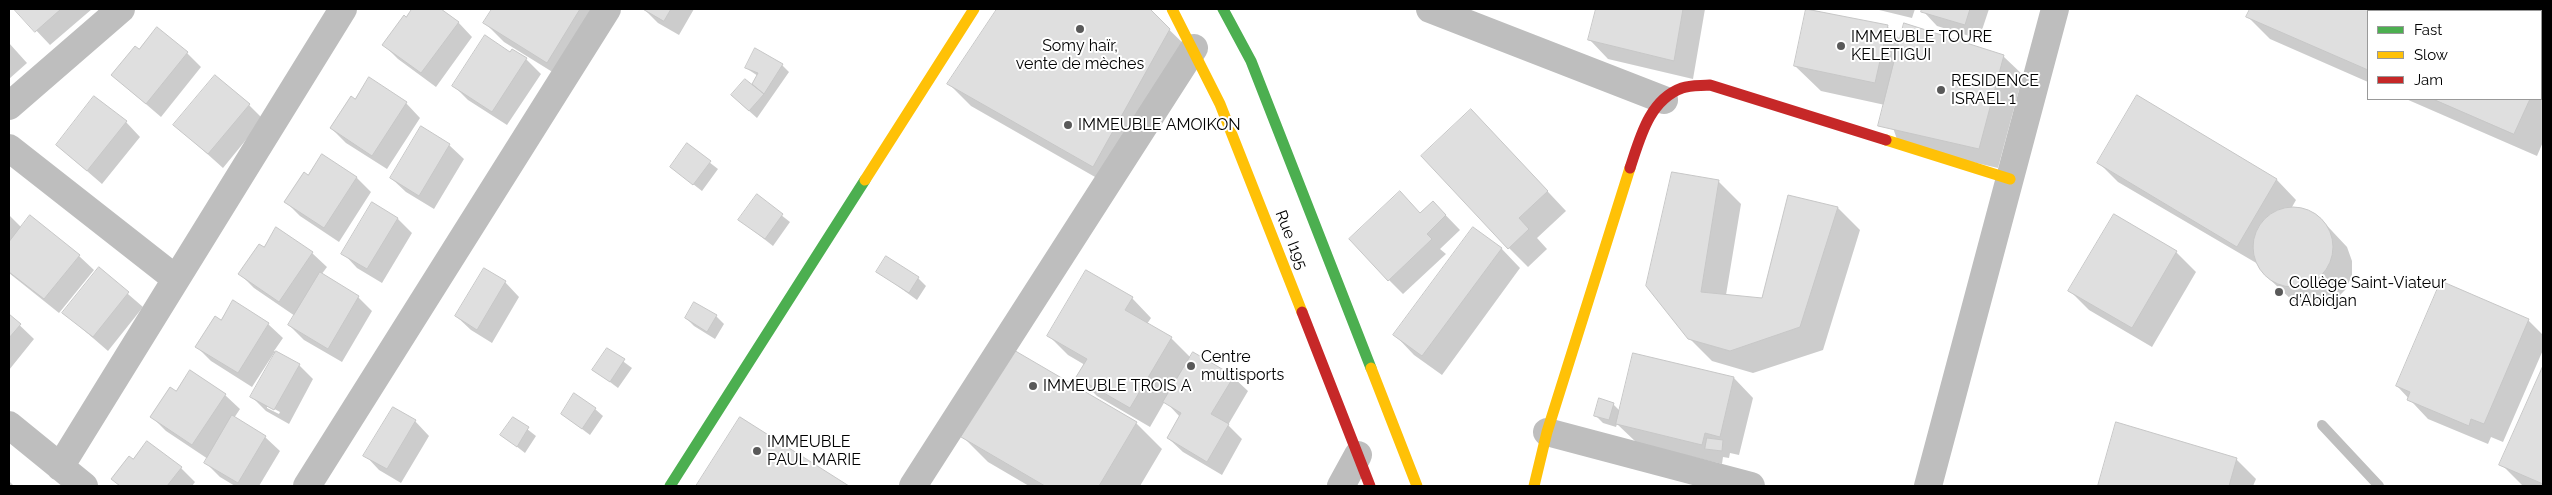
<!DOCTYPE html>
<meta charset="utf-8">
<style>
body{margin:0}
#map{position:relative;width:2552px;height:495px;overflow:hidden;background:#fff;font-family:Raleway,sans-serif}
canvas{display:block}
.frame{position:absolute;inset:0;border:10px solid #000;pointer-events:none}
.legend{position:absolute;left:2367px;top:10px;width:175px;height:90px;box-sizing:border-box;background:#fff;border:1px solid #999;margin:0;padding:6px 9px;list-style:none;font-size:15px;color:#000}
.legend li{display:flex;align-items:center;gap:10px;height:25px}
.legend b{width:25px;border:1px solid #999}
</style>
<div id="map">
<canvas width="2552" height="495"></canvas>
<div class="frame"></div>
<ul class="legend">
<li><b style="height:6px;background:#4caf50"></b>Fast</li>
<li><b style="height:6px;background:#ffc107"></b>Slow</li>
<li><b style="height:6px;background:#c62828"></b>Jam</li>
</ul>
</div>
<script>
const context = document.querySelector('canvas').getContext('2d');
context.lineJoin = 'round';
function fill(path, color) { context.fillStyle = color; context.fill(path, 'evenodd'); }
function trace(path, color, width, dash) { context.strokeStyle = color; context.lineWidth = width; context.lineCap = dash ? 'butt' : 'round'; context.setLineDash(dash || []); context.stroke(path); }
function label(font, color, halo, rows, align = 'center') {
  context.font = font + ' Raleway,sans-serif'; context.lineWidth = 4; context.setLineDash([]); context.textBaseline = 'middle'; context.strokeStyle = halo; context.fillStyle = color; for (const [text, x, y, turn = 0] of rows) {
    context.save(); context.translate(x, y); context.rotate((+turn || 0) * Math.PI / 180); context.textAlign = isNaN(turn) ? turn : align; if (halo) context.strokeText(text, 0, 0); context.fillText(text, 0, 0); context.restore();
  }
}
fill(new Path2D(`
 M16,9H92L50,45Z
 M414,9H439L458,22L472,37L436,87L398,59L384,45Z
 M494,9H600L567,81L504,42L485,23Z
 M644,9H694L679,35L658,23Z
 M998,9H1148L1192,52L1116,189L971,106L949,84Z
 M1598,9H1705L1693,79L1608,59L1589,39Z
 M1807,9L1887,26L1901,40L2003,56L2023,75L1998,168L1899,145L1885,105L1821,91L1795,66Z
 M1875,9H1915L1912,18Z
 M1923,9H1989L1979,39L1937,26L1923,11Z
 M2252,9H2399L2405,11H2368V82L2270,39L2248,17Z
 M9,43L27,63L9,79Z
 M139,51L187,53L201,67L161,117L112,75Z
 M512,51L526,59L541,74L507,125L468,100L454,86Z
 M782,65L789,72L757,118L740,103L758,76L746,68Z
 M2541,69L2543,70V142L2537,156L2406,99H2541Z
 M2137,97L2277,180L2296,200L2292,207L2305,209L2318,216L2347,247L2352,261V275L2346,289L2336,299L2323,305L2308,306L2294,302L2263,273L2258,264L2118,182L2099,163Z
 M355,101L406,103L420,118L387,169L346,143L331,128Z
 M249,105L263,119L223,168L175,125Z
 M126,122L140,137L102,184L57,145Z
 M1490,130L1566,211L1537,238L1547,249L1528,267L1509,248Z
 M449,145L464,159L434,209L406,192L391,178Z
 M687,145L718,169L702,191L671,167Z
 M322,156L357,178L371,192L339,242L300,216L286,202L309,177Z
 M1718,181L1741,204L1726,295L1763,299L1838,208L1860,230L1823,350L1753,373L1712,361L1689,338Z
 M757,196L790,222L773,246L740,220Z
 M1433,202L1460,230L1440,249L1446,254L1403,294L1389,280Z
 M372,204L398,219L412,233L382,283L357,268L343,253Z
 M9,215L22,228L79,256L94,270L59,313L9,273Z
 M2115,216L2176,252L2196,272L2152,347L2089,310L2070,291Z
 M264,248L312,253L327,267L321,275L358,297L372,311L342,362L304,340L289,325L295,316L254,288L240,274Z
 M1501,248L1520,268L1442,375L1414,355L1395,335Z
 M99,269L143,307L108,351L64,313Z
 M877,271L918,278L926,286L917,300Z
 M505,282L519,297L492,343L471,330L456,316Z
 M1132,298L1151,318L1147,324L1171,338L1191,358L1233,377L1248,391L1228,425L1242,439L1222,475L1183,452L1168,438L1180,417L1165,401L1150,427L1097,396L1078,377L1085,365L1068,355L1049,336Z
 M694,304L716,316L724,324L715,339L694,326L686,318Z
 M9,315L34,339L9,370Z
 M2528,320L2543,335V350L2503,442L2491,437L2488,444L2428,419L2397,386Z
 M221,321L268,324L283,338L274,351L299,365L313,379L289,424L266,411L252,397L275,354L274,353L252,387L211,361L197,347ZM267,405L280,412L279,414L267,408Z
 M608,350L632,368L618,388L594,370Z
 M1634,354L1734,378L1753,398L1739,455L1730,453L1729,458L1723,457L1722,464L1637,443L1617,424L1616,427L1603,423L1595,415L1613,404L1620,411Z
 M2543,370V486H2523L2501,464Z
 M176,393L225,395L240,409L234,418L265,437L280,451L259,486H235L220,477L206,463L208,459L166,431L151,416Z
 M595,409L603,416L590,435L562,414Z
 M513,418L536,436L525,453L502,435Z
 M741,418L847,486H697Z
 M415,421L429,436L401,483L379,470L365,455Z
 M1136,423L1162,449L1140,486H1029L988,462L962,436Z
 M2116,424L2236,459L2256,479L2253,486H2099Z
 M133,460L181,468L195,482L192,486H120L112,479Z
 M9,481L14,486H9Z`), '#0003');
trace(new Path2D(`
 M2322,425L2379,486`), '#bfbfbf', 10);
const building = new Path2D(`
 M14,9H61L35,32Z
 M412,9H441L459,22L421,73L382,45L404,15L406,17Z
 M492,9H580L547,63L483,23Z
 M643,9H671L664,21Z
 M997,9H1150L1170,29L1093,167L947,84Z
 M1596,9H1683L1674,61L1588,40Z
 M1806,9L1888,25L1875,83L1794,66Z
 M1922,9H1970L1965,25L1921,12Z
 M2250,9H2402L2408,11H2368V70L2246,17Z
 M1904,23L2004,55L1979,149L1878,126Z
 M157,27L188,52L146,104L111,75L135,46L139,49Z
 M485,35L510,52L512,49L527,58L492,112L452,86Z
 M755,48L783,64L764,94L752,84L758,73L745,68Z
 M215,75L250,104L208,154L173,125Z
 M369,77L407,102L372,156L330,128L351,96L355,99Z
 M745,79L764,94L749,111L731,95Z
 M2137,95L2277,179L2237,247L2097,163Z
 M94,96L127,121L87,171L56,145Z
 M2433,99H2530L2514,134Z
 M1471,109L1548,191L1519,218L1529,229L1508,249L1421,156Z
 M421,126L450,144L419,196L390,178Z
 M687,143L711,161L693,185L670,167Z
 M322,154L357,177L324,228L284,202L304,172L308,175Z
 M1672,172L1719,180L1701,292L1762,298L1788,195L1838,207L1800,327L1730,351L1688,339L1646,286Z
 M1400,191L1420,213L1433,201L1446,215L1427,234L1432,239L1388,281L1349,239Z
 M757,194L783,214L765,239L738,220Z
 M372,202L398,218L367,269L341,254Z
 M2253 247a40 40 0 1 1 80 0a40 40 0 1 1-80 0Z
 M2114,214L2177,251L2132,328L2068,291Z
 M30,215L80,255L44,299L9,272V242Z
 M276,227L313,252L279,302L238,274L259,244L264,247Z
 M1473,227L1502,248L1422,356L1393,335Z
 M886,256L919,277L909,293L876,272Z
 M99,267L129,292L93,337L62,313Z
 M484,268L506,281L477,330L455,316Z
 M1086,270L1133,297L1125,310L1172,337L1130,408L1076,377L1087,359L1047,336Z
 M320,272L359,296L328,349L288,325Z
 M2441,281L2529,319L2484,424L2471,419L2469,426L2407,400L2410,392L2396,386Z
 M233,300L269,323L238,373L195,347L215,316L221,320Z
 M694,302L717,315L707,332L685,318Z
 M9,314L21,324L9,338Z
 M607,348L625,359L610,382L592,370Z
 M1012,349L1137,422L1099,486H1045L961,437Z
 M276,351L300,364L274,410L250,397Z
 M1193,352L1234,376L1211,414L1229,424L1207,462L1167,438L1181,413L1163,402Z
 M1633,353L1734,377L1720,437L1705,433L1702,445L1616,424Z
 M2543,366V484L2499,465Z
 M190,370L226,394L192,445L150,417L170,387L176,391Z
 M574,393L596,408L582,429L561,414Z
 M1599,398L1614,403L1609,420L1594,416Z
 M393,407L416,420L387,469L363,456Z
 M232,415L266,436L238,483L204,463Z
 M513,417L529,427L517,447L500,435Z
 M740,417L849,486H696Z
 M2116,422L2237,458L2229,486H2098Z
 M1707,438L1723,440L1722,451L1705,449Z
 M147,441L182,467L167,486H120L111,479L129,456L133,459Z`);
fill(building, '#dfdfdf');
trace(building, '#c7c7c7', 1);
trace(new Path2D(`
 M1430,9L1664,100
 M9,106L121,9
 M9,148L176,279
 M9,425L84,486
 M1547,432L1751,486
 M60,467L343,9
 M307,486L607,9
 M913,486L1194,48
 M1341,486L1358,455
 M1928,486L2055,9`), '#bebebe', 28);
trace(new Path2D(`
 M1223,9L1251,61L1371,368
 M670,486L865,180`), '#4caf50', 11);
trace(new Path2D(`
 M1172,9L1220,104L1302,312
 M1886,140L2010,179
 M865,180L974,9
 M1371,368L1417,486
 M1534,486L1547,432L1630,168`), '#ffc107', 11);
trace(new Path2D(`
 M1630,168C1640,138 1649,100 1682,88C1691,85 1701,86 1710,85L1886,140
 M1302,312L1370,486`), '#c62828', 11);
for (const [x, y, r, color] of [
 [1080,29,5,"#595959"],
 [1841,46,5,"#595959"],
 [1941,90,5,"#595959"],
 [1068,125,5,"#595959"],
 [2279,292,5,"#595959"],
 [1191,366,5,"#595959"],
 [1033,386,5,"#595959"],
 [757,451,5,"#595959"]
]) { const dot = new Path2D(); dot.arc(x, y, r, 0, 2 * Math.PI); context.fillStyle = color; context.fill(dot); trace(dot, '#fff', 2); }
label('16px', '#000', '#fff', [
 ["IMMEUBLE TOURE",1851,37],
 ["KELETIGUI",1851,55],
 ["Somy haïr,",1080,46,"center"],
 ["vente de mèches",1080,64,"center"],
 ["RESIDENCE",1951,81],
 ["ISRAEL 1",1951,99],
 ["IMMEUBLE AMOIKON",1078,125],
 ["Collège Saint-Viateur",2289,283],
 ["d'Abidjan",2289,301],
 ["Centre",1201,357],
 ["multisports",1201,375],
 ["IMMEUBLE TROIS A",1043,386],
 ["IMMEUBLE",767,442],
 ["PAUL MARIE",767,460]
], 'left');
label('16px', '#000', '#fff', [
 ["Rue I195",1291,240,69]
]);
</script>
